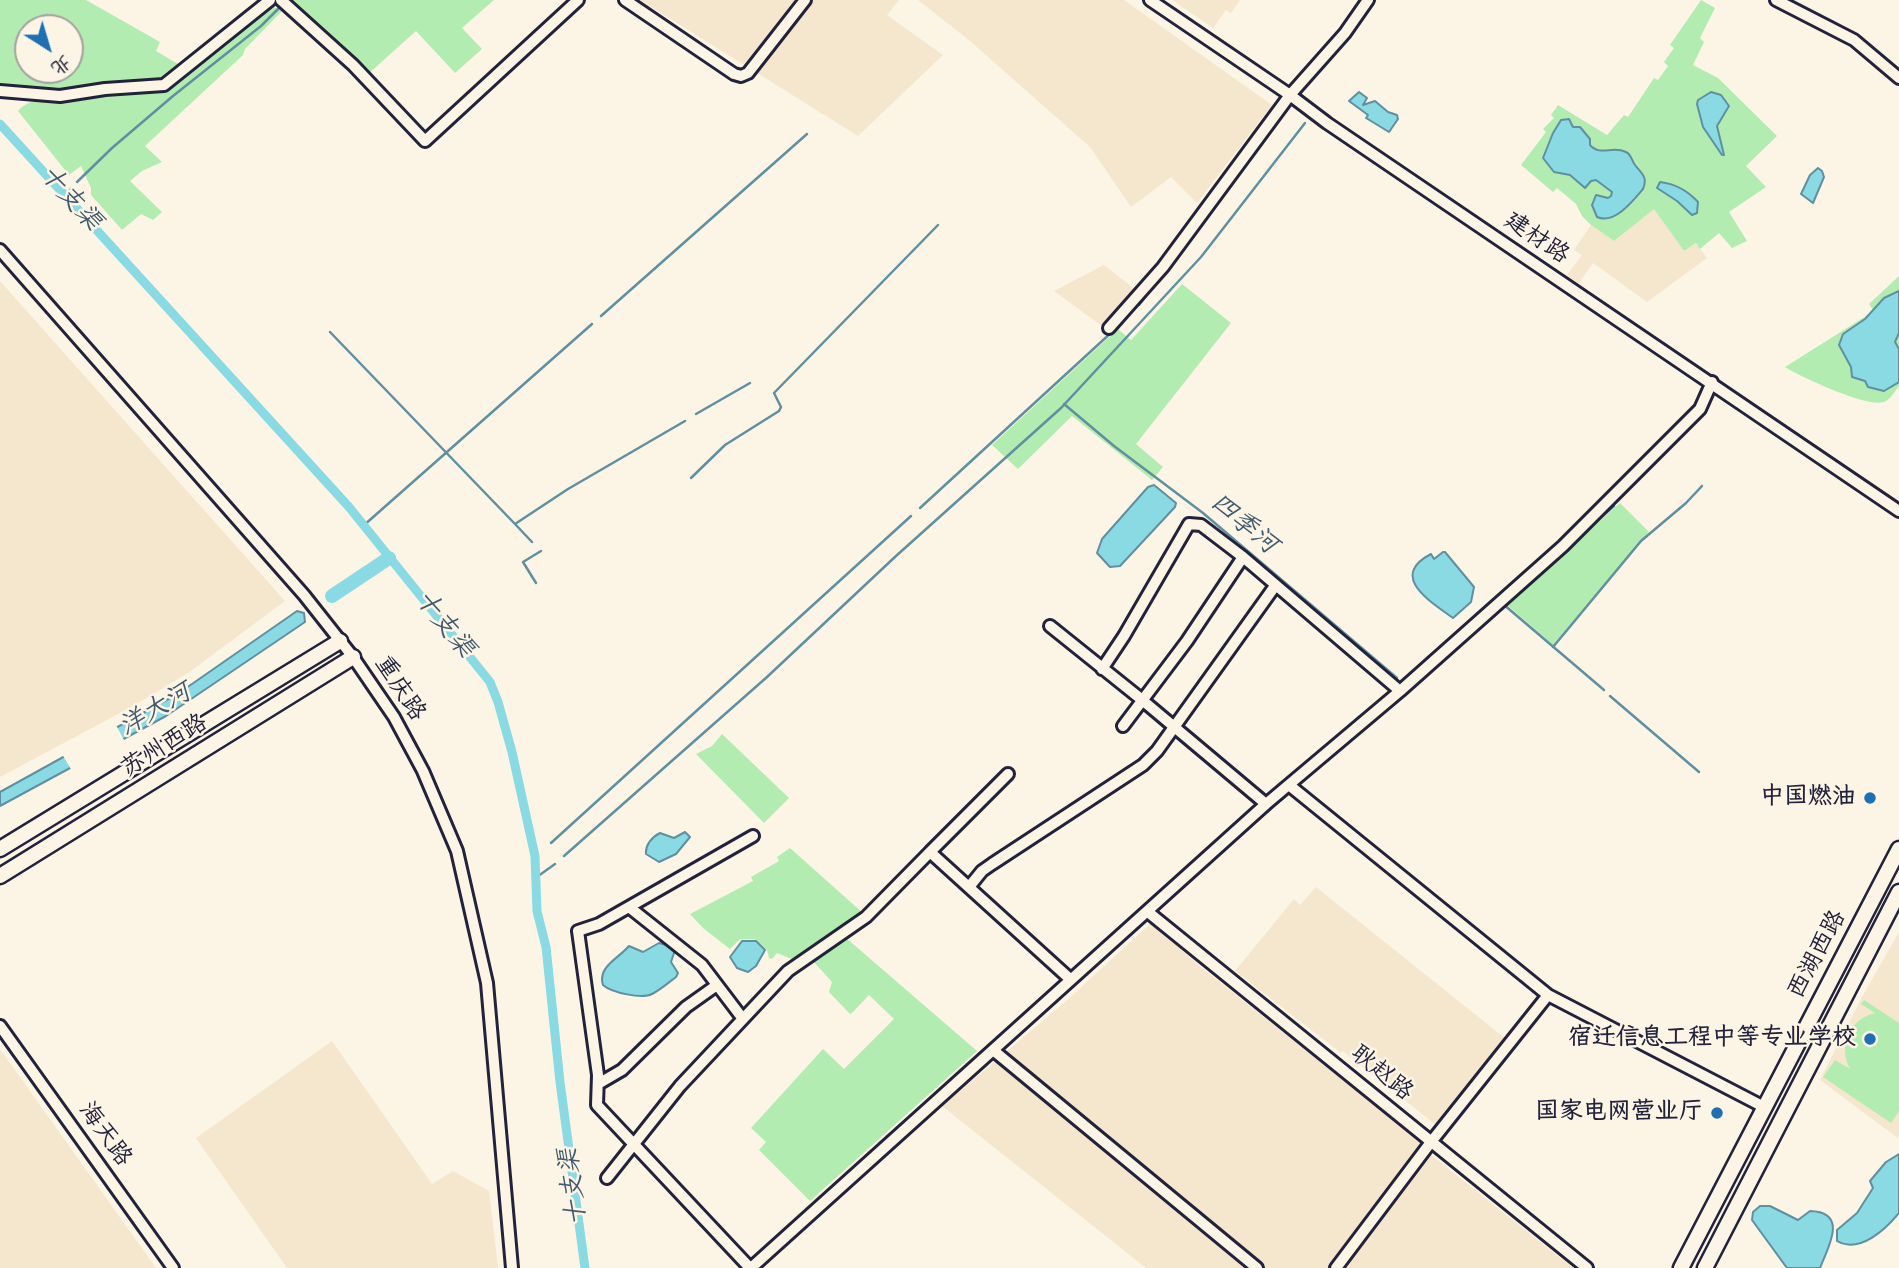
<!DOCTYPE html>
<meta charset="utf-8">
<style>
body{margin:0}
#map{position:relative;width:1899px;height:1268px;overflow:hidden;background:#fcf5e5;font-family:"Architects Daughter","LXGW WenKai TC",sans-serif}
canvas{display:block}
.north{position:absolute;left:14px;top:14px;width:70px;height:70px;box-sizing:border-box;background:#fcf5e5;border:2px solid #a5a1a1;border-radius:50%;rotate:143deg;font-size:19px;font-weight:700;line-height:28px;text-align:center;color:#22223b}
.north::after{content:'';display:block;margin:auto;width:24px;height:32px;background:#1f6fb2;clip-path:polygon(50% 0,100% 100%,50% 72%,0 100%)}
</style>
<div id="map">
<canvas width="1899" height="1268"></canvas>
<div class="north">北</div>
</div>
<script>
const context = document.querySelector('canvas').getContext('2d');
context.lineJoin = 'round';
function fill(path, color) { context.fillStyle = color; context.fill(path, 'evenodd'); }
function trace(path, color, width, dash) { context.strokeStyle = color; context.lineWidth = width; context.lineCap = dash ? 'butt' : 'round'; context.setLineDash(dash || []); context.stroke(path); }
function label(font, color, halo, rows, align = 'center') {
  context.font = font + ' "Architects Daughter","LXGW WenKai TC",sans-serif'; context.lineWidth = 5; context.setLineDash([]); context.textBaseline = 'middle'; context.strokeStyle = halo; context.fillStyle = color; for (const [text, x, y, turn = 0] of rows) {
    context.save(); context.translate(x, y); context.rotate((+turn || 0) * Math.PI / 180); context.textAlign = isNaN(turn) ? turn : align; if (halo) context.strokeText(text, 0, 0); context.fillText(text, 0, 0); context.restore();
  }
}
fill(new Path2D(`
 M640,0H899L887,15L943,55L858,136Z
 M918,0H1124L1272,105L1197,203L1171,177L1131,207L1090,147L970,41Z
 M1172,0H1240L1231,13L1226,10L1213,28Z
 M1654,208L1684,251L1696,243L1707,258L1647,302L1593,263L1578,284L1567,275L1582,255L1574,250L1591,225L1614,241Z
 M1104,265L1136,290L1102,326L1054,291Z
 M0,281L285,601L188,673L133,706L0,777Z
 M1316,887L1506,1039L1436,1125L1343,1051L1341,1053L1235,971L1294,899L1300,905Z
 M1151,923L1201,967L1422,1143L1329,1268H1146L942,1106L1064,1003Z
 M1899,932V1139L1820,1080L1862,997Z
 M332,1041L432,1184L453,1171L489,1191L498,1268H287L196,1138Z
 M0,1049L156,1268H0Z
 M1430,1154L1573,1268H1342Z`), '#f5e6ce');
fill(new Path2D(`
 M0,0H86L160,42L156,51L190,71L266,11L274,7L282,11L245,49L243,55L145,146L162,162L142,171L130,181L162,212L153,220L141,214L122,230L91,195V188L81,166L69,175L18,111C27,101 38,99 51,101L150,91L61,94L22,93L12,99L0,86ZM28,28H70V70H28Z
 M292,0H494L462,28L482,49L455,73L416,31L367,75L289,3Z
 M1701,0L1715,8L1700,38L1704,42L1693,65L1718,78L1777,136L1746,166L1766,187L1729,212L1747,241L1732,248L1719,233L1700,249L1696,243L1684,251L1654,209L1614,241L1591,225L1582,216L1576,204L1557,188L1553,192L1521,165L1546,132L1543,129L1554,118L1551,115L1558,105L1607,135L1624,115L1628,117L1654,78L1658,80L1668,66L1664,62L1674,48L1670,45Z
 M1899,276V386C1895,391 1891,399 1884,402C1867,408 1801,377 1785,367L1866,316L1873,310L1869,304Z
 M1182,284L1231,323L1136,444L1163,467L1152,480L1072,416L1018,469L992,445L1118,329L1131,340Z
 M1620,503L1649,532L1553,645L1506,604Z
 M722,734L789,798L764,823L696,754L712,746Z
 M790,848L864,914L801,959L794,960L777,953L772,959L769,958L767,950L755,939H740L730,949L703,928L690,914L753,881L751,877L779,861L777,857Z
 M845,937L977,1051L810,1201L759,1150L766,1142L751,1128L823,1049L844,1069L894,1019L869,995L853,1012L850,1014L829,992L832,982L812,960Z
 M1864,1000L1899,1023V1111L1891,1123L1823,1077L1835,1060L1850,1069C1838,1047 1849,1019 1875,1013L1861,1004Z`), '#b3ecb0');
const water = new Path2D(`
 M1359,92L1367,98L1363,105L1375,101L1388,112L1397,115L1398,119L1389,132L1366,118L1368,115L1349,101Z
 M1711,92L1721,95L1729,106L1717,126L1724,155H1722L1703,127L1697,104L1698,100Z
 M1569,119L1573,127H1580L1590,139V145C1601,157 1612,145 1626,152C1631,154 1632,161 1635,165C1642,174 1648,177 1643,189C1633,201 1614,225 1597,217L1592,205L1596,195L1608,198L1611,196L1612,192L1596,180L1591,181L1585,188L1570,175L1554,172L1543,158L1553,133L1561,120Z
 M1818,168L1822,171L1824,177L1813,203L1801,194L1810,175Z
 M1660,182C1676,184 1687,190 1698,202L1697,213L1692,215L1677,201L1657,188Z
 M1899,291V333L1895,342L1899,349V382L1884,391L1868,387L1865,381L1852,377L1851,367L1839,345L1843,334L1865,319L1884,298Z
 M1154,485L1176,503L1175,507L1120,566L1110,567L1097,553L1102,539L1148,487Z
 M1443,552H1445L1474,587L1471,602L1453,618C1433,603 1387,577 1431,554L1434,559Z
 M297,611L304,613L305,622L166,716L0,806V792L179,693Z
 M685,832L690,837L676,854L659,862L646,854C645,845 652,837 660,833L674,838Z
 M742,941H756L765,950L756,966L748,972L737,968L730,957Z
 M659,943L670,946L675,950L671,962L678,973L676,977C668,983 660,990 652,994C642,999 612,993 603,985C597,967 619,958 629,946L643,952Z
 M1899,1154V1213C1886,1229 1860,1254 1837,1241V1230L1857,1213L1873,1188L1870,1181L1886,1162Z
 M1760,1206H1770L1798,1220L1810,1211C1850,1212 1827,1249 1820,1268H1787L1752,1220L1753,1212Z`);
fill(water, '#89dae3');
trace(water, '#6090a0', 2);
fill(new Path2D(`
 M116,725L125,742L72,771L62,754Z`), '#fcf5e5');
trace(new Path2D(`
 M77,182L112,148L173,96L261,26L279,8
 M65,195L72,188
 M1139,305L1162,275
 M601,316L807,134
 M330,332L515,524
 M1064,404L1114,446L1203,513L1397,678
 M696,414L750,383
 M691,478L725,445L779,411L781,407L774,393L938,225
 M920,508L1113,331
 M363,526L592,324
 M1585,531L1614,506
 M532,542L515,524L568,489L685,421
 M536,583L523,562L541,551
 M1503,604L1604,690
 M1553,647L1641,541L1686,503L1702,486
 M1610,696L1699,772
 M1299,784L1342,747
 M1267,812L1288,794
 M551,843L911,516
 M564,856L767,677L896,556L1061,408L1201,257L1305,123
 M534,879L555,864
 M1157,910L1232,843
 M1091,969L1146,920
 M1003,1049L1081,978
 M947,1098L992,1058`), '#6090a0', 2.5);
trace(new Path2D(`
 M0,124L349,507L490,682L498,702L512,752L535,856L537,911L546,947L560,1082L585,1268`), '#89dae3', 9);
trace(new Path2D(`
 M332,596L389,558`), '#89dae3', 14);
const minor = new Path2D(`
 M281,0L353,65L425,141L578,0
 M625,0L734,74L741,76L748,73L805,0
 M1150,0L1290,95L1327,123L1899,511
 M1776,0L1854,40L1899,78
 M0,91L60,96L105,89L164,85L270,0
 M0,250L304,595L353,657L394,717L423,771L457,851L487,983L512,1268
 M1109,328L1163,267L1290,95L1345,33L1368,0
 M1050,626L1141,699L1266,804
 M1102,669L1124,636L1189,524L1201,525L1243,557L1400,691
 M1123,726L1187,641L1243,557
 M1289,785L1548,995L1764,1107
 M930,852L1008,774
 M969,887L982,871L992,864L1143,765L1157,751L1275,586
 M629,907L702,965L743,1019
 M1148,912L1587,1268
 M0,1026L173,1268
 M993,1050L1257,1268
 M598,1084L622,1070L686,1007L717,985
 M607,1178L680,1086L788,971L866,917L930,852L1070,979
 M750,1268L597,1105L598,1075L578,931L599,924L753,836
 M751,1268L1266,804L1400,691L1563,546L1700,409L1712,382
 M1336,1268L1431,1142L1548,995`);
const major = new Path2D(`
 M0,849L340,641
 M0,876L353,657
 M1681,1268L1899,849
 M1705,1268L1899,892`);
trace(minor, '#22223b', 16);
trace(major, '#22223b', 19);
trace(minor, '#fcf5e5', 10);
trace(major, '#fcf5e5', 14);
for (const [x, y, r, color] of [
 [1870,798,7,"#1f6fb2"],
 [1870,1039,7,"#1f6fb2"],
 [1717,1113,7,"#1f6fb2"]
]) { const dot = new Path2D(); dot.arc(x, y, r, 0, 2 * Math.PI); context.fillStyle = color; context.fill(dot); trace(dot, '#fcf5e5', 2.5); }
label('24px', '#22223b', '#fcf5e5', [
 ["建材路",1536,239,34],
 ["重庆路",399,689,57],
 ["苏州西路",165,747,-32],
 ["西湖西路",1818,955,-62],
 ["耿赵路",1381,1074,39],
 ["海天路",104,1135,54]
]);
label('bold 24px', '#22223b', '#fcf5e5', [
 ["中国燃油",1856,798],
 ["宿迁信息工程中等专业学校",1856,1039],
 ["国家电网营业厅",1703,1113]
], 'right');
label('italic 26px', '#41596d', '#fcf5e5', [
 ["十支渠",69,199,48],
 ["四季河",1243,525,40],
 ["十支渠",443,625,51],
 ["洋大河",156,711,-30],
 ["十支渠",575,1187,-97]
]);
</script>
